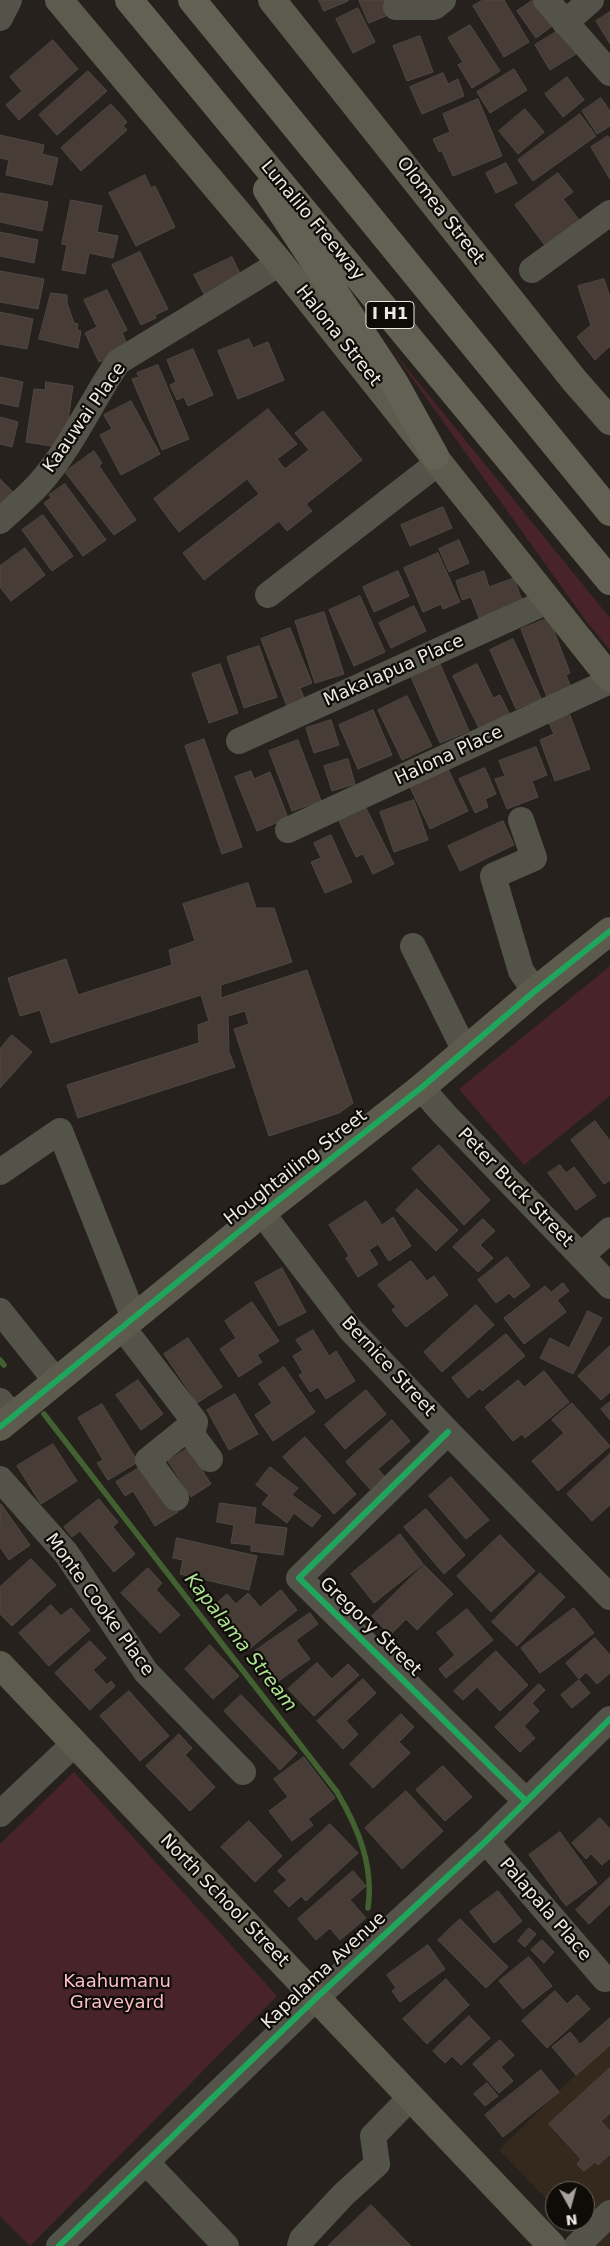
<!DOCTYPE html>
<style>
body{margin:0}
#map{position:relative;width:610px;height:2246px;overflow:hidden;background:#26211c;font-family:"DejaVu Sans",sans-serif}
canvas{display:block}
.north{position:absolute;left:545px;top:2181px;width:50px;height:50px;box-sizing:border-box;background:#0f0c08;border:1px solid #68645f;border-radius:50%;rotate:173deg;font-size:14px;font-weight:700;line-height:20px;text-align:center;color:#ede8e2}
.north::after{content:'';display:block;margin:auto;width:18px;height:22px;background:#a7a29d;clip-path:polygon(50% 0,100% 100%,50% 72%,0 100%)}
</style>
<div id="map">
<canvas width="610" height="2246"></canvas>
<div class="north">N</div>
</div>
<script>
const context = document.querySelector('canvas').getContext('2d');
context.lineJoin = 'round';
function fill(path, color) { context.fillStyle = color; context.fill(path, 'evenodd'); }
function trace(path, color, width, dash) { context.strokeStyle = color; context.lineWidth = width; context.lineCap = dash ? 'butt' : 'round'; context.setLineDash(dash || []); context.stroke(path); }
function label(font, color, halo, rows, align = 'center') {
  context.font = font + ' "DejaVu Sans",sans-serif'; context.lineWidth = 4.5; context.setLineDash([]); context.textBaseline = 'middle'; context.strokeStyle = halo; context.fillStyle = color; for (const [text, x, y, turn = 0] of rows) {
    context.save(); context.translate(x, y); context.rotate((+turn || 0) * Math.PI / 180); context.textAlign = isNaN(turn) ? turn : align; if (halo) context.strokeText(text, 0, 0); context.fillText(text, 0, 0); context.restore();
  }
}
fill(new Path2D(`
 M610,2041V2246H592L567,2221H585V2191H555V2208L499,2150Z`), '#34291c');
fill(new Path2D(`
 M392,350L610,618V650L586,621Z
 M610,966V1096L524,1165L459,1089Z
 M74,1772L277,1996L30,2246L0,2216V1844Z`), '#48242a');
trace(new Path2D(`
 M0,1360L4,1365
 M44,1414L337,1792C358,1828 374,1865 368,1908`), '#416131', 5.5);
const building = new Path2D(`
 M319,0H348V1L324,11Z
 M359,0H388L393,13L369,23Z
 M483,0H504L529,42L504,57L473,6Z
 M533,0H538L555,24L536,38L517,11Z
 M358,8L375,42L353,53L336,19Z
 M610,12V44L596,21Z
 M470,25L500,71L472,88L458,65L463,62L448,38Z
 M561,29L576,54L550,70L535,45Z
 M420,36L433,72L407,81L393,46Z
 M53,40L78,69L19,120L6,105L22,91L10,77Z
 M514,69L527,90L490,113L477,92Z
 M88,71L107,91L57,135L39,115Z
 M443,73L448,84L458,79L464,96L422,114L410,87Z
 M567,77L584,100L563,117L545,94Z
 M601,98L610,111V126L597,134L582,111Z
 M478,99L502,156L453,176L442,151L439,152L433,139L450,132L443,114Z
 M111,104L127,122L123,126L127,130L81,171L61,148Z
 M525,109L544,132L518,154L499,131Z
 M580,114L596,136L533,181L518,160Z
 M0,135L44,145L42,154L58,158L52,185L6,175L9,160L0,158Z
 M608,136L610,139V179L591,147Z
 M506,163L517,183L496,193L486,173Z
 M558,173L573,192L563,199L583,225L549,251L515,205Z
 M145,175L151,188L155,186L175,227L136,246L109,193Z
 M0,193L48,202L42,231L0,222Z
 M71,200L102,206L97,232L118,236L113,258L89,253L85,274L62,270L67,245L62,244Z
 M0,232L38,240L34,263L0,256Z
 M140,252L168,309L155,315L156,318L141,325L112,265Z
 M232,257L244,282L207,300L194,275Z
 M0,271L44,279L38,309L0,302Z
 M604,279L610,297V346L595,360L577,337L591,325L578,286Z
 M107,290L127,330L122,333L129,348L99,362L85,333L97,327L84,300Z
 M51,293L67,295V303L74,323L78,324L77,330L81,331L78,348L39,339Z
 M0,312L33,319L27,349L0,344Z
 M249,339L253,348L268,342L284,380L238,399L218,351Z
 M193,349L213,395L188,406L184,397L177,400L170,385L176,382L167,360Z
 M158,365L189,439L162,450L132,379L139,377L137,373Z
 M0,377L23,382L18,407L0,403Z
 M46,382L73,386L64,448L26,442L34,389L45,390Z
 M131,401L160,454L121,475L100,435L112,429L104,415Z
 M268,409L297,444L277,459L285,469L309,450L295,433L323,411L362,460L306,504L312,511L287,531L279,521L204,580L183,553L259,494L247,479L179,532L154,499Z
 M0,417L18,422L12,447L0,444Z
 M94,451L102,463L99,466L136,520L114,535L65,472Z
 M0,479L15,494L0,510Z
 M65,484L106,540L83,556L44,503L51,498L49,495Z
 M443,507L452,528L410,546L401,525Z
 M43,515L73,556L52,571L22,530Z
 M459,540L469,563L449,572L439,549Z
 M25,548L45,575L11,601L0,587V566Z
 M438,553L460,602L443,609L441,604L423,612L404,568Z
 M398,571L409,596L374,612L363,587Z
 M484,571L489,587L514,578L523,603L479,618L471,597L462,600L456,581Z
 M360,596L385,652L354,666L329,610Z
 M414,606L426,631L391,648L379,623Z
 M324,612L344,674L315,683L295,621Z
 M549,618L570,673L566,675L572,690L548,700L521,629Z
 M290,628L312,683L300,688L306,702L288,709L261,639Z
 M513,639L541,698L516,709L490,650Z
 M259,646L277,697L244,708L227,657Z
 M220,664L238,713L209,723L192,674Z
 M440,664L469,731L440,743L411,677Z
 M477,664L493,698L500,695L509,713L479,728L453,676Z
 M407,696L432,746L402,760L378,710Z
 M373,710L392,755L358,769L339,725Z
 M570,715L590,769L555,781L540,740L554,734L549,723Z
 M331,720L339,745L314,753L306,728Z
 M204,739L242,847L222,854L185,746Z
 M298,740L321,801L292,811L269,751Z
 M536,747L547,775L532,781L538,797L507,809L495,779L505,776L499,761Z
 M348,759L355,784L332,791L324,766Z
 M485,768L496,794L485,799L488,807L475,813L459,779Z
 M448,769L468,811L430,829L410,787Z
 M251,771L254,779L270,772L288,818L257,831L235,777Z
 M414,800L428,840L394,852L380,812Z
 M366,808L394,864L373,874L363,854L356,857L339,821Z
 M503,821L514,845L460,871L448,846Z
 M331,835L352,882L325,893L311,862L321,858L314,843Z
 M248,883L256,908H274L292,962L221,985V998L307,970L353,1103L339,1113L269,1136L234,1029L249,1024L245,1011L228,1016L229,1052L235,1067L78,1118L67,1085L199,1043L198,1025L209,1021L201,995L51,1043L40,1010L20,1016L8,978L66,959L78,995L172,965L169,950L195,941L183,904Z
 M12,1035L32,1052L0,1088V1049Z
 M595,1121L610,1141V1180L604,1184L571,1140Z
 M439,1145L490,1200L464,1225L412,1169Z
 M560,1165L566,1173L574,1167L596,1196L576,1210L548,1173Z
 M417,1189L458,1230L436,1251L396,1210Z
 M366,1201L382,1225L393,1217L411,1246L389,1261L378,1244L369,1250L378,1264L358,1277L346,1258L349,1256L329,1225Z
 M483,1219L495,1231L480,1245L493,1258L478,1272L453,1247Z
 M507,1257L530,1286L514,1298L509,1293L496,1303L478,1280Z
 M411,1261L427,1281L434,1276L448,1295L406,1327L392,1310L396,1307L378,1285Z
 M282,1268L306,1312L279,1326L255,1283Z
 M563,1283L569,1291L557,1300L566,1312L524,1344L504,1318L545,1286L551,1292Z
 M252,1302L279,1341L257,1355L262,1362L239,1377L220,1349L236,1338L225,1321Z
 M476,1305L494,1325L442,1372L424,1352Z
 M588,1311L602,1318L573,1374L540,1358L550,1338L569,1348Z
 M313,1330L329,1356L336,1351L355,1381L326,1399L318,1387L310,1392L299,1375L303,1373L293,1356L303,1350L296,1340Z
 M506,1334L525,1356L482,1391L480,1388L468,1398L452,1378Z
 M188,1338L222,1387L197,1403L164,1354Z
 M610,1346V1392L601,1400L578,1376Z
 M284,1367L315,1412L273,1441L255,1415L272,1403L259,1384Z
 M544,1371L569,1402L525,1438L522,1434L513,1441L485,1407L518,1380L524,1387Z
 M138,1380L163,1414L141,1430L116,1395Z
 M366,1390L386,1414L345,1449L325,1425Z
 M235,1394L258,1434L229,1450L207,1410Z
 M610,1402V1420L601,1409Z
 M572,1403L610,1446L558,1491L532,1461L564,1433L552,1420Z
 M102,1404L138,1462L108,1480L97,1463L103,1460L78,1418Z
 M392,1420L410,1441L378,1469L384,1476L370,1489L346,1462Z
 M305,1437L356,1494L334,1514L283,1457Z
 M53,1444L77,1481L41,1504L17,1466Z
 M188,1448L211,1484L191,1497L168,1461Z
 M610,1454V1505L592,1521L567,1494Z
 M147,1463L178,1512L155,1526L133,1491L125,1496L116,1482Z
 M270,1467L298,1488L292,1495L321,1516L312,1527L294,1513L287,1523L262,1504L269,1495L256,1485Z
 M451,1477L489,1520L466,1539L429,1496Z
 M99,1499L118,1522L113,1527L135,1554L114,1572L80,1531L72,1537L64,1527Z
 M220,1503L256,1508L254,1524L287,1528L283,1555L251,1551V1545L231,1543L234,1525L217,1522Z
 M1,1504L30,1545L9,1560L0,1547Z
 M426,1509L465,1555L444,1574L404,1527Z
 M400,1534L423,1564L374,1603L351,1574Z
 M500,1535L535,1571L491,1612L457,1576Z
 M177,1538L257,1556L249,1590L180,1574L183,1560L173,1558Z
 M31,1559L56,1585L12,1626L0,1614V1587Z
 M424,1565L453,1594L417,1630L406,1619L390,1635L372,1616Z
 M148,1568L162,1583L156,1590L180,1615L160,1633L121,1593Z
 M540,1573L565,1597L517,1646L492,1622Z
 M281,1590L297,1610L248,1650L212,1607L227,1594L236,1604L248,1593L260,1607Z
 M51,1605L61,1616L71,1608L90,1630L49,1666L19,1633Z
 M574,1608L594,1633L540,1673L521,1648Z
 M467,1609L493,1640L446,1678L439,1669L455,1655L437,1633Z
 M310,1613L318,1624L296,1640L310,1659L277,1682L255,1651Z
 M595,1638L610,1655V1673L597,1684L586,1672L579,1679L566,1663Z
 M90,1641L106,1658L93,1670L107,1685L111,1681L115,1686L90,1710L55,1673Z
 M210,1645L239,1676L213,1699L185,1669Z
 M496,1651L528,1685L500,1711L477,1687L463,1700L454,1691Z
 M317,1663L332,1679L348,1664L359,1675L314,1716L288,1689Z
 M363,1679L376,1693L346,1721L358,1734L343,1749L317,1721Z
 M579,1680L590,1693L572,1708L561,1695Z
 M539,1684L545,1690L532,1703L539,1711L524,1726L535,1738L520,1752L495,1727Z
 M129,1691L169,1736L140,1761L100,1716Z
 M241,1695L297,1753L280,1770L224,1711Z
 M401,1714L414,1727L399,1742L410,1753L373,1788L350,1764Z
 M179,1734L192,1748L185,1755L215,1787L190,1811L146,1766Z
 M304,1757L335,1798L308,1819L313,1825L292,1841L269,1811L288,1797L274,1779Z
 M443,1766L472,1797L445,1821L416,1790Z
 M406,1791L443,1831L402,1869L365,1828Z
 M600,1818L610,1829V1858L602,1865L591,1854L586,1859L572,1843Z
 M249,1821L282,1856L255,1882L221,1847Z
 M330,1824L358,1853L306,1901L301,1896L289,1907L274,1891L287,1880L278,1871Z
 M560,1832L597,1883L566,1906L529,1855Z
 M353,1871L366,1886L350,1900L366,1918L340,1940L330,1928L316,1940L298,1919Z
 M610,1877V1904L589,1924L576,1910Z
 M498,1891L522,1921L494,1943L470,1912Z
 M460,1919L508,1967L486,1988L438,1940Z
 M529,1928L536,1934L525,1947L518,1941Z
 M542,1940L554,1952L544,1963L531,1950Z
 M428,1945L445,1969L400,2002L392,1991L396,1988L387,1975Z
 M529,1957L552,1986L523,2009L499,1981Z
 M446,1979L469,2005L427,2044L403,2019Z
 M555,1991L567,2004L577,1995L590,2009L547,2048L522,2021Z
 M469,2016L490,2038L461,2065L452,2056L445,2063L433,2051Z
 M610,2018V2045L576,2075L552,2047L570,2032L580,2044Z
 M500,2040L514,2055L501,2067L513,2081L499,2093L473,2064Z
 M610,2068V2113L601,2121L610,2131V2154L598,2165L595,2162L584,2171L577,2164L581,2159L549,2124Z
 M541,2070L559,2092L503,2137L485,2115Z
 M487,2083L498,2096L485,2106L474,2094Z
 M371,2205L411,2246H328Z`);
fill(building, '#483c36');
trace(building, '#4e4946', 1);
trace(new Path2D(`
 M546,0L610,73
 M396,7H434L443,0
 M0,18L9,0
 M565,23L591,0
 M532,270L610,213
 M0,521C13,509 27,497 39,484C71,448 91,402 118,362L280,263
 M268,595L439,462
 M239,741L548,601
 M521,820L534,858L493,876L521,971L535,991
 M288,830L610,681
 M413,946L465,1051
 M421,1088L445,1115L610,1286
 M0,1172L60,1131L134,1318
 M262,1213L350,1329L448,1432L610,1597
 M581,1256L610,1230
 M0,1311L56,1381
 M123,1328L195,1422L192,1435L210,1459
 M0,1401L13,1416
 M448,1432L299,1578L526,1801
 M0,1479L66,1553L146,1672L243,1772
 M176,1498L148,1460L195,1422
 M0,1814L74,1744
 M486,1841L605,1979
 M146,2162L226,2246
 M59,2246L316,1998L486,1841L610,1719
 M300,2246L302,2239L343,2195L377,2164L373,2136L411,2097
 M577,2246L610,2213`), '#54534a', 26);
trace(new Path2D(`
 M59,0L280,263L610,678
 M272,0L574,380L610,421
 M0,1427L262,1213L421,1088L535,991L610,931
 M0,1665L552,2246`), '#5c5b4e', 28);
trace(new Path2D(`
 M129,0L610,581
 M192,0L610,512
 M267,190L394,382L435,456`), '#626153', 28);
trace(new Path2D(`
 M0,1427L262,1213L421,1088L535,991L610,931
 M448,1432L299,1578L526,1801
 M59,2246L316,1998L486,1841L610,1719`), '#20a55d', 6);
for (const [x, y, w] of [
 [390,315,48]
]) { const box = new Path2D(); box.roundRect(x - w / 2, y - 13.5, w, 27, 4); context.fillStyle = '#0f0c08'; context.fill(box); trace(box, '#ede8e2', 1); }
label('bold 16px', '#ede8e2', null, [
 ["I H1",390,315]
]);
label('18px', '#ede8e2', '#0f0c08', [
 ["Olomea Street",440,211,52],
 ["Lunalilo Freeway",312,221,50],
 ["Halona Street",338,336,51],
 ["Kaauwai Place",85,418,-55],
 ["Makalapua Place",394,671,-24],
 ["Halona Place",449,756,-25],
 ["Houghtailing Street",296,1168,-38],
 ["Peter Buck Street",515,1188,46],
 ["Bernice Street",388,1367,47],
 ["Monte Cooke Place",99,1605,54],
 ["Gregory Street",370,1627,44],
 ["North School Street",224,1901,46],
 ["Palapala Place",545,1910,49],
 ["Kapalama Avenue",324,1971,-43]
]);
label('18px', '#fbbec7', '#0f0c08', [
 ["Kaahumanu",117,1982],
 ["Graveyard",117,2003]
]);
label('italic 19px', '#ace293', '#0f0c08', [
 ["Kapalama Stream",240,1643,52]
]);
</script>
